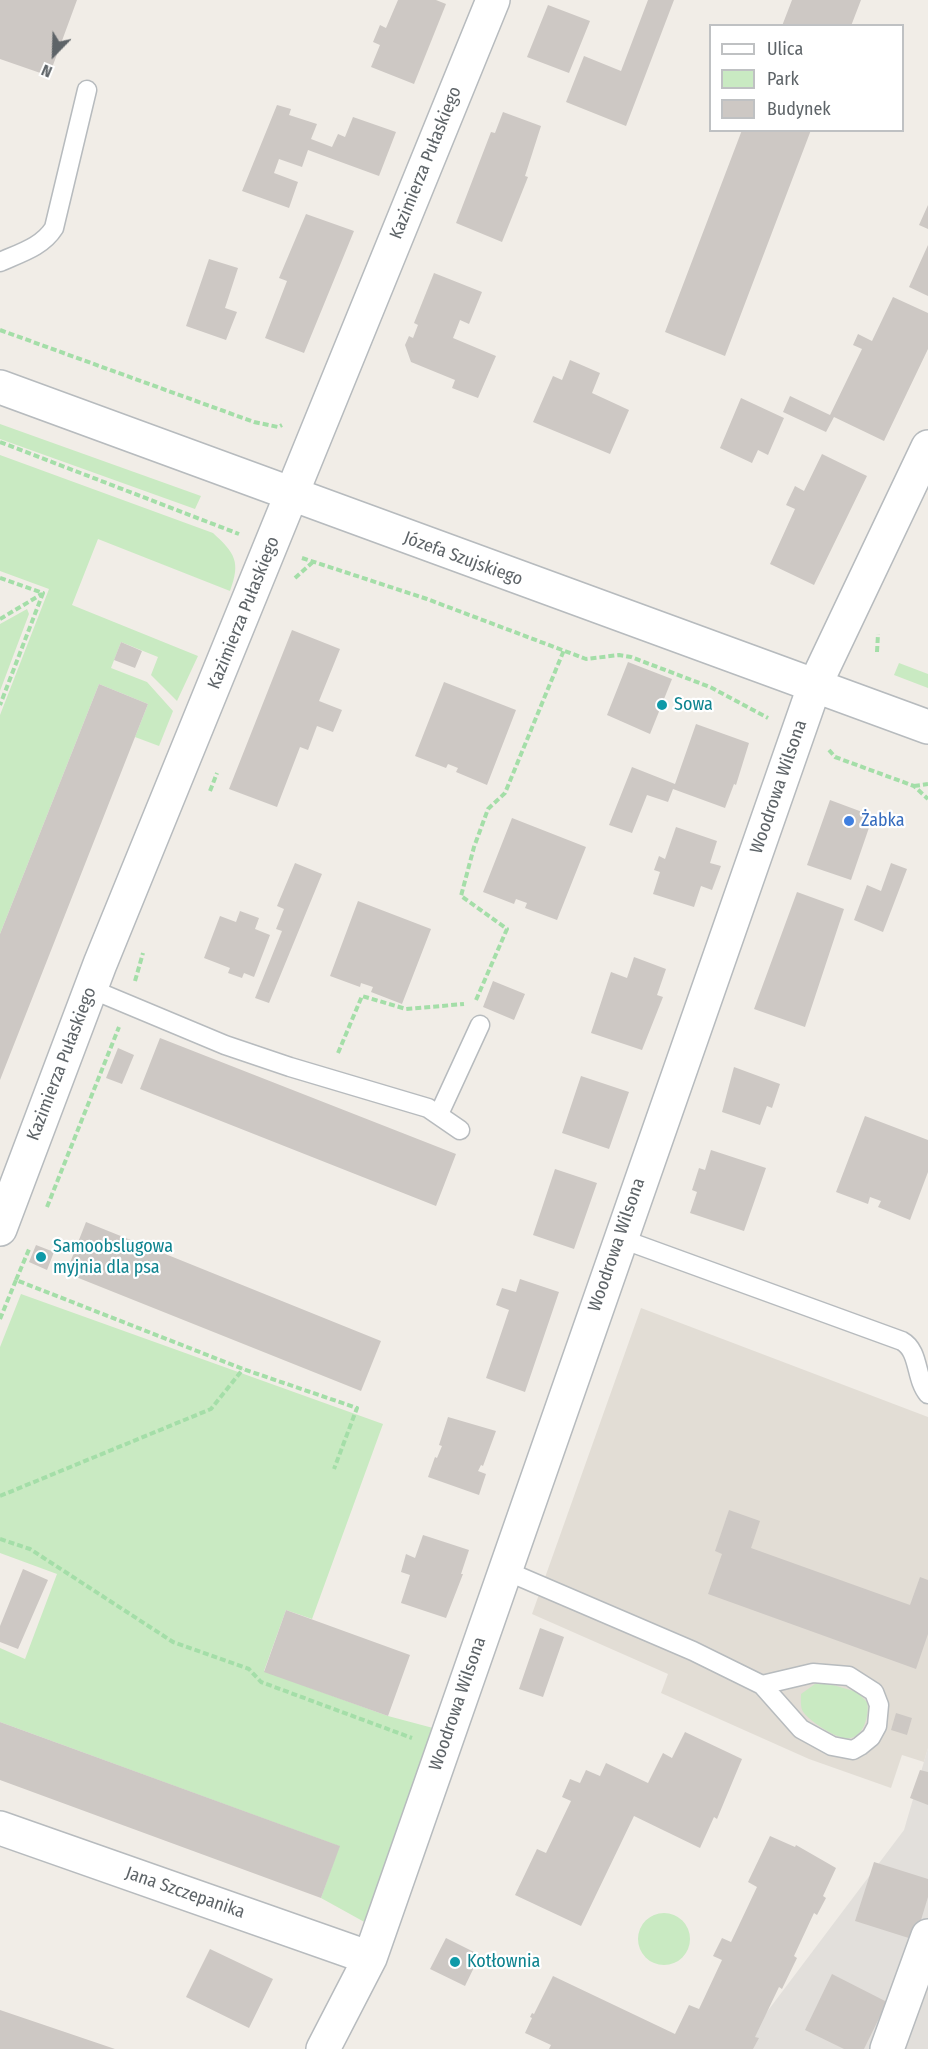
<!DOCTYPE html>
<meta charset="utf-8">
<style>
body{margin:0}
#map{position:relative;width:928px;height:2049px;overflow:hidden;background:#f1ede7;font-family:"Fira Sans Condensed",sans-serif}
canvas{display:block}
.legend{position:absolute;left:709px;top:24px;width:195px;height:108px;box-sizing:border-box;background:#fff;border:2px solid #bfc1c3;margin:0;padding:8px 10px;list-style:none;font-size:18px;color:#5e6468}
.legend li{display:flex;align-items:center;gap:12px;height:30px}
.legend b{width:30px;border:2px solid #bfc1c3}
.north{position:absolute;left:24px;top:24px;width:60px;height:60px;-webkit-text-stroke:4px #fff;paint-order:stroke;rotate:203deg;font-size:16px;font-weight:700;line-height:24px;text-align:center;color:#5e6468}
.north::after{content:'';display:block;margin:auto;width:21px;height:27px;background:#5e6468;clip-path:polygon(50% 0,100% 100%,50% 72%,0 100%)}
</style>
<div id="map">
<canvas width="928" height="2049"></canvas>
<ul class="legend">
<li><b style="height:8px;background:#fff"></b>Ulica</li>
<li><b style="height:16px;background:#c9eac2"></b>Park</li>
<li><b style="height:16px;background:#cdc8c4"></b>Budynek</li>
</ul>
<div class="north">N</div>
</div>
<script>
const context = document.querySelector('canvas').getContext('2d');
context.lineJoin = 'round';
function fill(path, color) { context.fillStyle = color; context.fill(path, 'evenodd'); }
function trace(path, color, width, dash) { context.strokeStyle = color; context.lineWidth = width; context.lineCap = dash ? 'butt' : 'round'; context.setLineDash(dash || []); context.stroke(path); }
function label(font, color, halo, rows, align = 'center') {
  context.font = font + ' "Fira Sans Condensed",sans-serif'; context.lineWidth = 4.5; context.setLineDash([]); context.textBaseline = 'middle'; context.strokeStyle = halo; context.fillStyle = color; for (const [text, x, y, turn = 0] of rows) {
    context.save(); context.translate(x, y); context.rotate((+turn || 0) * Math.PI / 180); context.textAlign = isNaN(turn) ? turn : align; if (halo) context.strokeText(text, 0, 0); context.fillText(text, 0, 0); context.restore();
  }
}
fill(new Path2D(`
 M928,1748V2049H739L904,1830Z`), '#e2dfdb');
fill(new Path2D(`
 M641,1308L928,1417V1748L924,1762L902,1755L891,1788L809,1759L661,1693L668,1674L532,1614Z`), '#e2ddd5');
fill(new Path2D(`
 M0,424L201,496L195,509L0,439Z
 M0,455L213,533C235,553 241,562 230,591L98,539L72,605L198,656L177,701L151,675L158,657L121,642L111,668L147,682L173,711L159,746L135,737L148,704L99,684L0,934V715L49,589L0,571Z
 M27,609L29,614L0,691V624Z
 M899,663L928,674V688L894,675Z
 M21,1294L383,1424L312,1619L286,1610L264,1671L388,1716L433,1728L368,1924L321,1898L339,1846L0,1722V1648L25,1659L57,1574L0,1553V1347Z
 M826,1683L857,1692L867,1702C870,1715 863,1741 845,1738C834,1737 811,1722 804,1713C800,1708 801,1701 801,1694L815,1684Z
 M638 1939a26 26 0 1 1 52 0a26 26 0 1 1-52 0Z`), '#c9eac2');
fill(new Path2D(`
 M0,0H77L49,76L0,59Z
 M398,0H436L446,4L414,84L371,67L380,45L373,42L380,25L386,28Z
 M648,0H674L626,126L566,102L584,56L621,71Z
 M792,0H861L851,26H782Z
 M548,5L590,21L569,73L527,57Z
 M277,105L291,109L289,115L317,124L311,139L332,147L338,134L345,137L353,117L396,132L379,176L308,150L302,167L279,159L274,173L298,182L289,208L242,191Z
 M503,112L541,126L525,176L528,177L502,242L456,223L491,132L495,133Z
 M742,130H811L725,356L665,332Z
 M928,205V229L919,225Z
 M306,214L354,231L304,353L265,338L287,281L279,278Z
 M928,245V296L909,287Z
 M209,259L238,268L225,308L237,312L226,340L186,326Z
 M434,273L482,292L469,324L460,320L453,338L496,356L478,398L452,388L455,380L411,362L405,345L409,336L413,338L418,325L414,323Z
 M893,297L928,313V349L884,441L834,417L826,432L783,412L790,396L830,415L862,349L853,345L858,334L872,341Z
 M570,360L600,373L592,393L629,410L610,454L533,422L553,376L562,380Z
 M741,398L784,418L768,455L758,450L752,463L720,448Z
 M822,454L867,476L814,585L770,564L795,509L786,505L795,486L804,491Z
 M292,630L340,649L319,701L342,710L333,732L317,726L308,750L300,747L277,807L229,789Z
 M121,642L142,651L135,668L114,660Z
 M628,662L672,679L650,734L607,715Z
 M444,682L516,710L487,785L456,772L458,768L448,764L446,768L415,756Z
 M99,684L148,704L0,1080V934Z
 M696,724L749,743L736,785L734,784L725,808L673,789L668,802L647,795L632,833L609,825L632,767L675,784Z
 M830,800L873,816L851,880L807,865Z
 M512,818L586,847L557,920L525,908L527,903L516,899L514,904L483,892Z
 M676,827L717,841L710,863L721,866L712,890L701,886L694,907L653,894L660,872L654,870L659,856L665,859Z
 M295,863L322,874L269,1003L255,998L282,931L276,929L284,909L277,906Z
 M891,863L907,869L883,932L854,920L867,885L881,891Z
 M797,892L844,909L805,1027L754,1009Z
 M358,901L431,929L402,1004L371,992L373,987L361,983L360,987L330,976Z
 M240,911L259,918L255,929L270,935L254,977L244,973L242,978L228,973L230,968L204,958L220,916L236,922Z
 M634,957L666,969L657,995L663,997L642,1050L591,1033L611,972L627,978Z
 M493,981L525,994L514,1020L483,1007Z
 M160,1038L456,1154L436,1206L140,1089Z
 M118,1048L134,1055L122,1084L106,1078Z
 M734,1067L780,1084L772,1108L767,1106L760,1125L722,1112Z
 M581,1076L629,1092L609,1149L562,1133Z
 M865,1116L928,1140V1172L910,1220L878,1207L881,1201L870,1197L868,1204L836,1192Z
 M711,1150L766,1168L744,1231L690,1213L697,1192L692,1190L699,1168L705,1170Z
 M555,1169L597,1183L574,1249L533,1235Z
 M86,1222L381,1341L361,1391L66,1273Z
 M36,1245L54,1252L47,1270L29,1262Z
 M520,1279L559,1292L525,1392L486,1378L509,1310L496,1305L502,1288L516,1292Z
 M448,1417L496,1431L483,1466L481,1465L478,1471L486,1474L479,1495L428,1477L435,1457L437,1458L442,1446L439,1445Z
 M729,1510L760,1521L751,1548L910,1605L920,1577L928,1580V1634L916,1669L708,1594L722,1554L715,1551Z
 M423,1535L469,1550L461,1574H463L446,1618L401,1603L410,1575L401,1572L406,1554L415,1558Z
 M23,1569L48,1580L18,1649L0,1642V1626Z
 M286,1610L410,1655L388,1716L264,1672Z
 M540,1628L564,1637L543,1697L519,1689Z
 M896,1713L912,1718L907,1735L891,1730Z
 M0,1722L340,1846L321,1898L0,1780Z
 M685,1732L742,1759L717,1819L714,1817L700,1848L634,1816L581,1926L515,1895L537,1849L546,1853L571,1801L562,1797L570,1779L580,1783L586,1770L600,1776L606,1763L648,1783L663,1753L672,1758Z
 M920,1770L928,1772V1805L910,1798Z
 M770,1836L795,1847L796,1845L836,1868L823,1896L826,1898L817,1915L814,1913L794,1956L797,1958L782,1989L779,1987L755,2037L759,2038L753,2049H549L551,2045L525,2033L532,2018L530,2017L532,2013L534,2014L553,1976L675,2034L689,2005L699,2009L722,1960L713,1956L722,1938L731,1942L757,1887L748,1882Z
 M874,1862L928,1879V1897L915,1940L855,1921Z
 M446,1938L480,1955L465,1986L430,1969Z
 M210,1949L273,1979L249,2028L186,1997Z
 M832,1974L887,2002L864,2049H844L805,2030Z
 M0,2010L115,2049H0Z`), '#cdc8c4');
const service = new Path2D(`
 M0,262C20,253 42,247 54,228L87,90
 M91,989L225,1045L290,1067L428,1108L460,1130
 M439,1114L480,1025
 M619,1238L902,1341C920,1351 915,1379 928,1394
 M504,1570L693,1651L762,1685L801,1729L832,1746L853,1750L860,1746L871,1737L877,1726L879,1705L874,1692L849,1676L813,1673L762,1685`);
const minor = new Path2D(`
 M0,1229L100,964L493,0
 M0,1828L370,1958
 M323,2049L370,1958L814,687L928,447
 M887,2049L928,1936`);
const tertiary = new Path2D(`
 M0,387L928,727`);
trace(service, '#b7bbbe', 21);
trace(minor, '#b7bbbe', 36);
trace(tertiary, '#b7bbbe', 36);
trace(new Path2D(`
 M0,330L254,422L278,427L282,425
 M0,442L239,534
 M302,558L427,599L586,659L619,655L631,657L710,687L768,718
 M0,578L43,593L0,705
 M295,578L314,561
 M0,619L42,594
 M877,652L878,634
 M829,750L835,757L914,786L928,799
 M914,786L928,784
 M210,791L217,773
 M135,981L143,953
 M476,1000L507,929L461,896L474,847L488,809L505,793L564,650
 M338,1053L362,996L406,1009L464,1004
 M47,1207L119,1027
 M16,1280L30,1247
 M0,1319L16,1280L243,1369L357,1408L334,1469
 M0,1496L211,1409L243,1369
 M0,1539L30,1549L173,1642L249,1669L261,1682L412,1738`), '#a4dea8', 4, [6, 3]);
trace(service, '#fff', 18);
trace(minor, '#fff', 33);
trace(tertiary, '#fff', 33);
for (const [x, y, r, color] of [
 [662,705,6,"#0f9aa8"],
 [849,821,6,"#3f7fe0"],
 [41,1257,6,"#0f9aa8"],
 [455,1962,6,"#0f9aa8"]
]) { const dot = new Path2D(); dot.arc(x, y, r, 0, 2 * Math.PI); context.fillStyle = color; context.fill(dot); trace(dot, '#fff', 2); }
label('18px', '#5e6468', '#fff', [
 ["Kazimierza Pułaskiego",426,163,-68],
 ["Józefa Szujskiego",463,559,20],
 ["Kazimierza Pułaskiego",244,613,-68],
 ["Woodrowa Wilsona",779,787,-71],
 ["Kazimierza Pułaskiego",62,1064,-69],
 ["Woodrowa Wilsona",617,1245,-71],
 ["Woodrowa Wilsona",458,1704,-71],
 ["Jana Szczepanika",185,1893,19]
]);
label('18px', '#0d838f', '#fff', [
 ["Sowa",674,705],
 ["Samoobslugowa",53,1247],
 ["myjnia dla psa",53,1268],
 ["Kotłownia",467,1962]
], 'left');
label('18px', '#366cbe', '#fff', [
 ["Żabka",861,821]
], 'left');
</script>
